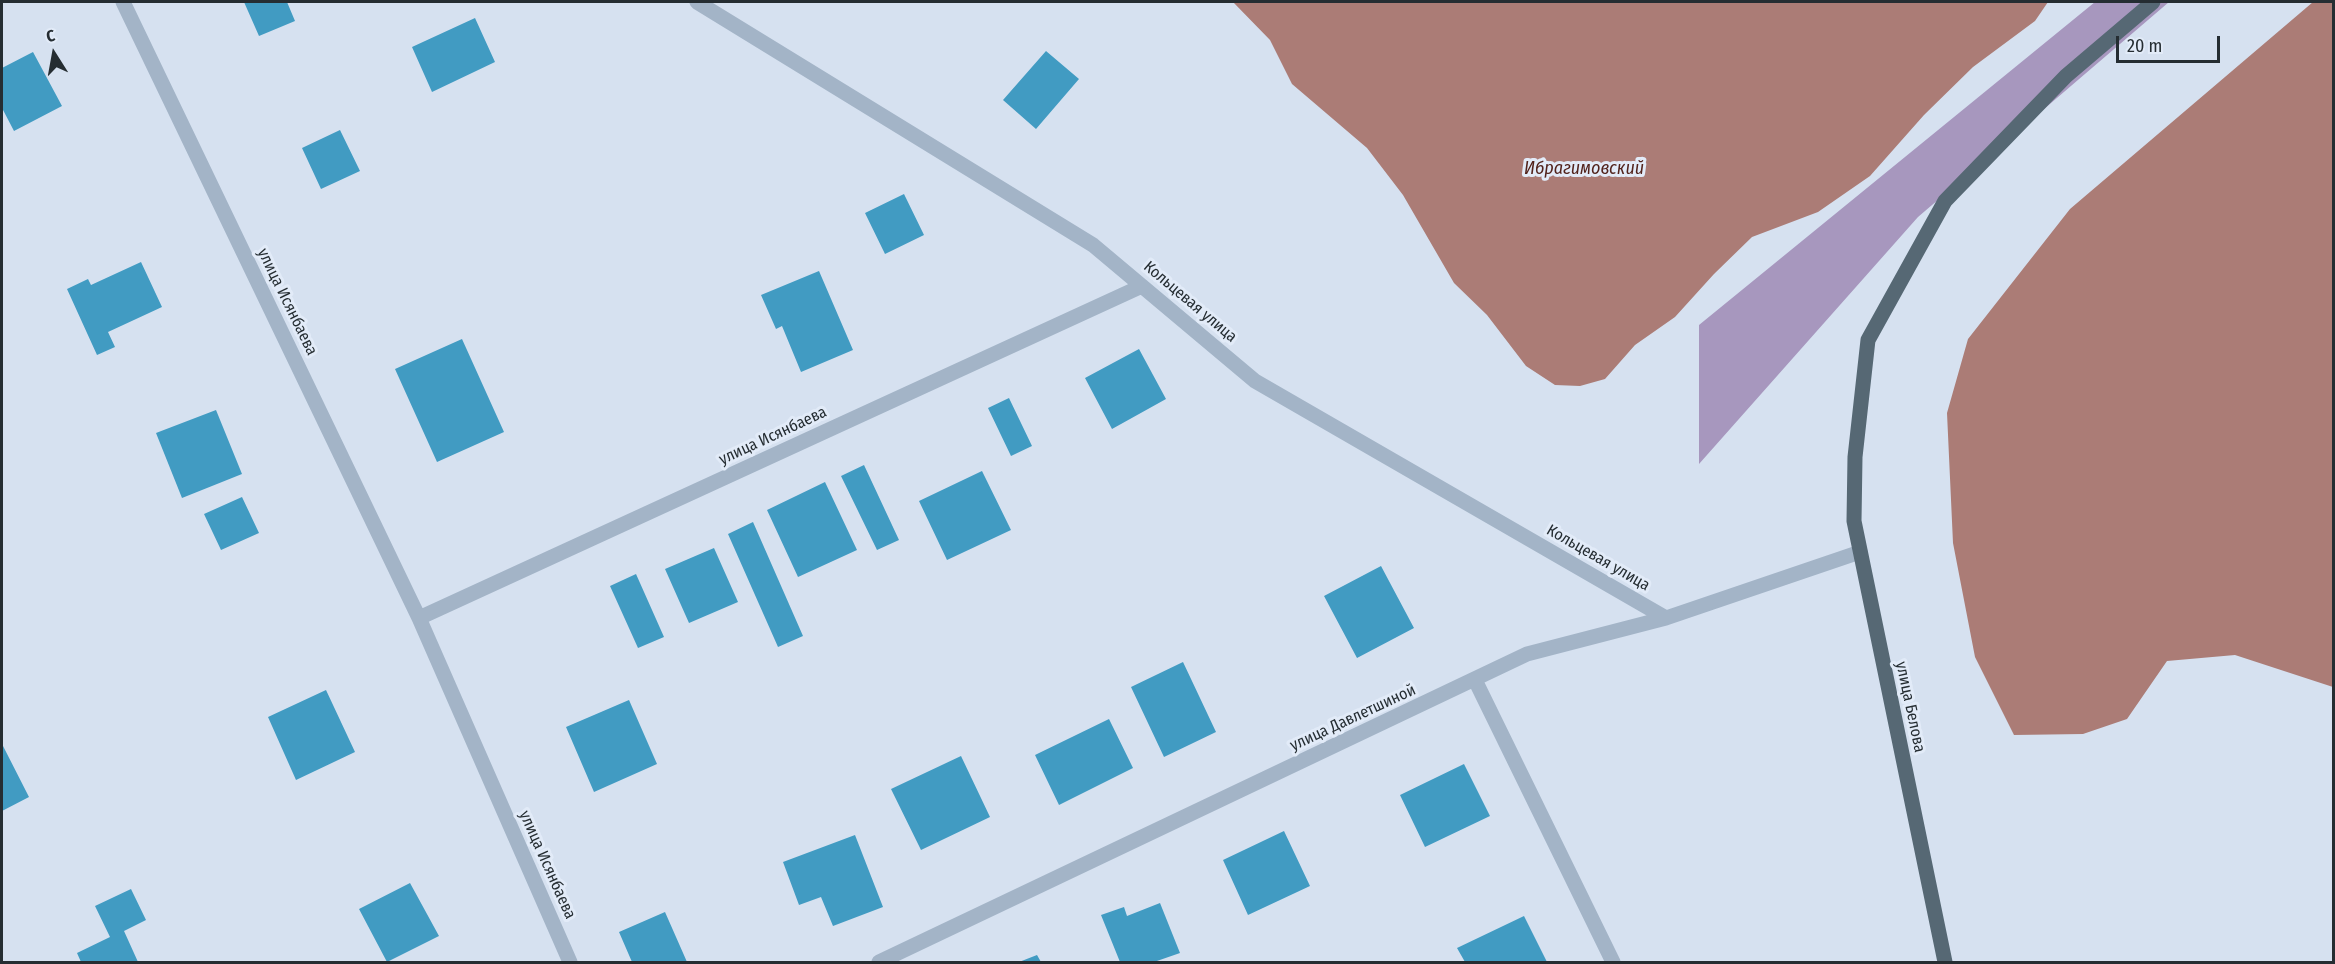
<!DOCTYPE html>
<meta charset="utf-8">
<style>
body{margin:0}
#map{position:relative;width:2335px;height:964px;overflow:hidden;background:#d6e1f0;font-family:"Fira Sans Condensed",sans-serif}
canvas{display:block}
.frame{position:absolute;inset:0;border:3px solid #252d32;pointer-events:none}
.north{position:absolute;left:24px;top:24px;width:60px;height:60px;-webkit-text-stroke:4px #e2ebf8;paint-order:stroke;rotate:349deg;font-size:16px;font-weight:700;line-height:24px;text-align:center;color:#252d32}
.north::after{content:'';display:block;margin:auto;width:21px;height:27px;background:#252d32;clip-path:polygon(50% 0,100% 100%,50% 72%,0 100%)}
.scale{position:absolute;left:2116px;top:36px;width:104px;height:27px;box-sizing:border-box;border:3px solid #252d32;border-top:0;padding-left:8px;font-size:18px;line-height:21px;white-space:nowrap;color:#252d32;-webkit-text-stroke:4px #e2ebf8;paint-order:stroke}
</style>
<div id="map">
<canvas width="2335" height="964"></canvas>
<div class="frame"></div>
<div class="north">С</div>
<div class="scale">20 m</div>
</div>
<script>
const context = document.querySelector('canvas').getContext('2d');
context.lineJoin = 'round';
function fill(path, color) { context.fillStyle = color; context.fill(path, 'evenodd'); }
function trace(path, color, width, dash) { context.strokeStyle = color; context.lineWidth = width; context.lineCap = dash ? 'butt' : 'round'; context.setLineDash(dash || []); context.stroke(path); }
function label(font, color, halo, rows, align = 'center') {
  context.font = font + ' "Fira Sans Condensed",sans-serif'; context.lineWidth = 6; context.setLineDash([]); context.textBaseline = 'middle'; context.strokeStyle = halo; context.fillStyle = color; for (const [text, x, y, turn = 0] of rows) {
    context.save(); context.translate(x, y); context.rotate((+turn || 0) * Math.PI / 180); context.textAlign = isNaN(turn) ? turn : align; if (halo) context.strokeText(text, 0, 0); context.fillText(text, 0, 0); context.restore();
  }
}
fill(new Path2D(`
 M2095,2H2169L1918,217L1699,464V325Z`), '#a797be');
fill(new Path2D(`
 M1233,2H2048L2035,21L1973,67L1924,115L1870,176L1818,212L1752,237L1714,274L1675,317L1635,345L1605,379L1580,386L1555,385L1526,366L1487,315L1454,283L1403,195L1367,148L1292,84L1270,40Z
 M2313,2H2334L2333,687L2235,655L2167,661L2127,719L2083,734L2014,735L1975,657L1953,543L1947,413L1968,339L2070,209Z`), '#ab7c76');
fill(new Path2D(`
 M244,2H287L295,21L259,36Z
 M475,18L495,62L432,92L412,47Z
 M1046,51L1079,79L1036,129L1003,100Z
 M33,52L62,106L14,131L2,108V68Z
 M340,130L360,171L321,189L302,148Z
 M904,194L924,235L885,254L865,213Z
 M141,262L162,307L108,332L115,347L97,355L67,289L88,279L91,285Z
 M819,271L853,350L801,372L782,326L776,329L761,295Z
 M462,339L504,432L437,462L395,369Z
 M1139,349L1166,399L1112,429L1085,378Z
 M1009,398L1032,446L1011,456L988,408Z
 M216,410L242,474L182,498L156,433Z
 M864,465L899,540L877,550L841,476Z
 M982,471L1011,530L947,560L919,501Z
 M825,482L857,550L798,577L767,510Z
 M242,497L259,533L221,550L204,514Z
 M753,522L803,636L778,647L728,534Z
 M714,548L738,602L689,623L665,569Z
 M1381,566L1414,628L1357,658L1324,596Z
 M636,574L664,637L638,648L610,586Z
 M1183,662L1216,732L1164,757L1131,687Z
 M326,690L355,752L296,780L268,717Z
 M629,700L657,764L594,792L566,727Z
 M1109,719L1133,768L1059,805L1035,755Z
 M2,744L29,797L2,811Z
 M961,756L990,817L921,850L891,789Z
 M1464,764L1490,816L1425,847L1400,795Z
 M1284,831L1310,886L1248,915L1223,860Z
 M855,835L883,907L833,926L821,897L799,905L783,862Z
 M410,883L439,936L387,962L359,909Z
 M131,889L146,920L124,931L138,962H81L77,953L110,937L95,906Z
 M1160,903L1180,953L1154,962H1120L1101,915L1124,907L1127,916Z
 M665,912L687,962H632L619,932Z
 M1524,916L1547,962H1465L1457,948Z
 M1037,955L1041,962H1019Z`), '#419bc2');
trace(new Path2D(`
 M123,2L419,618L570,962
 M697,2L1093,245L1255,381L1666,618
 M419,618L1142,286
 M1475,680L1613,962
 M879,962L1527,654L1666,618L1860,552`), '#a3b4c7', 15);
trace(new Path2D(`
 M1945,962L1854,521L1855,457L1868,340L1945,201L2066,76L2153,2`), '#566874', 15);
label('16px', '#252d32', '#e2ebf8', [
 ["улица Исянбаева",287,302,64],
 ["Кольцевая улица",1190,302,40],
 ["улица Исянбаева",773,436,-25],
 ["Кольцевая улица",1598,558,30],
 ["улица Белова",1910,707,78],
 ["улица Давлетшиной",1353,718,-25],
 ["улица Исянбаева",547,865,66]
]);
label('italic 18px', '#52231c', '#e2ebf8', [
 ["Ибрагимовский",1584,169]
]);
</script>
